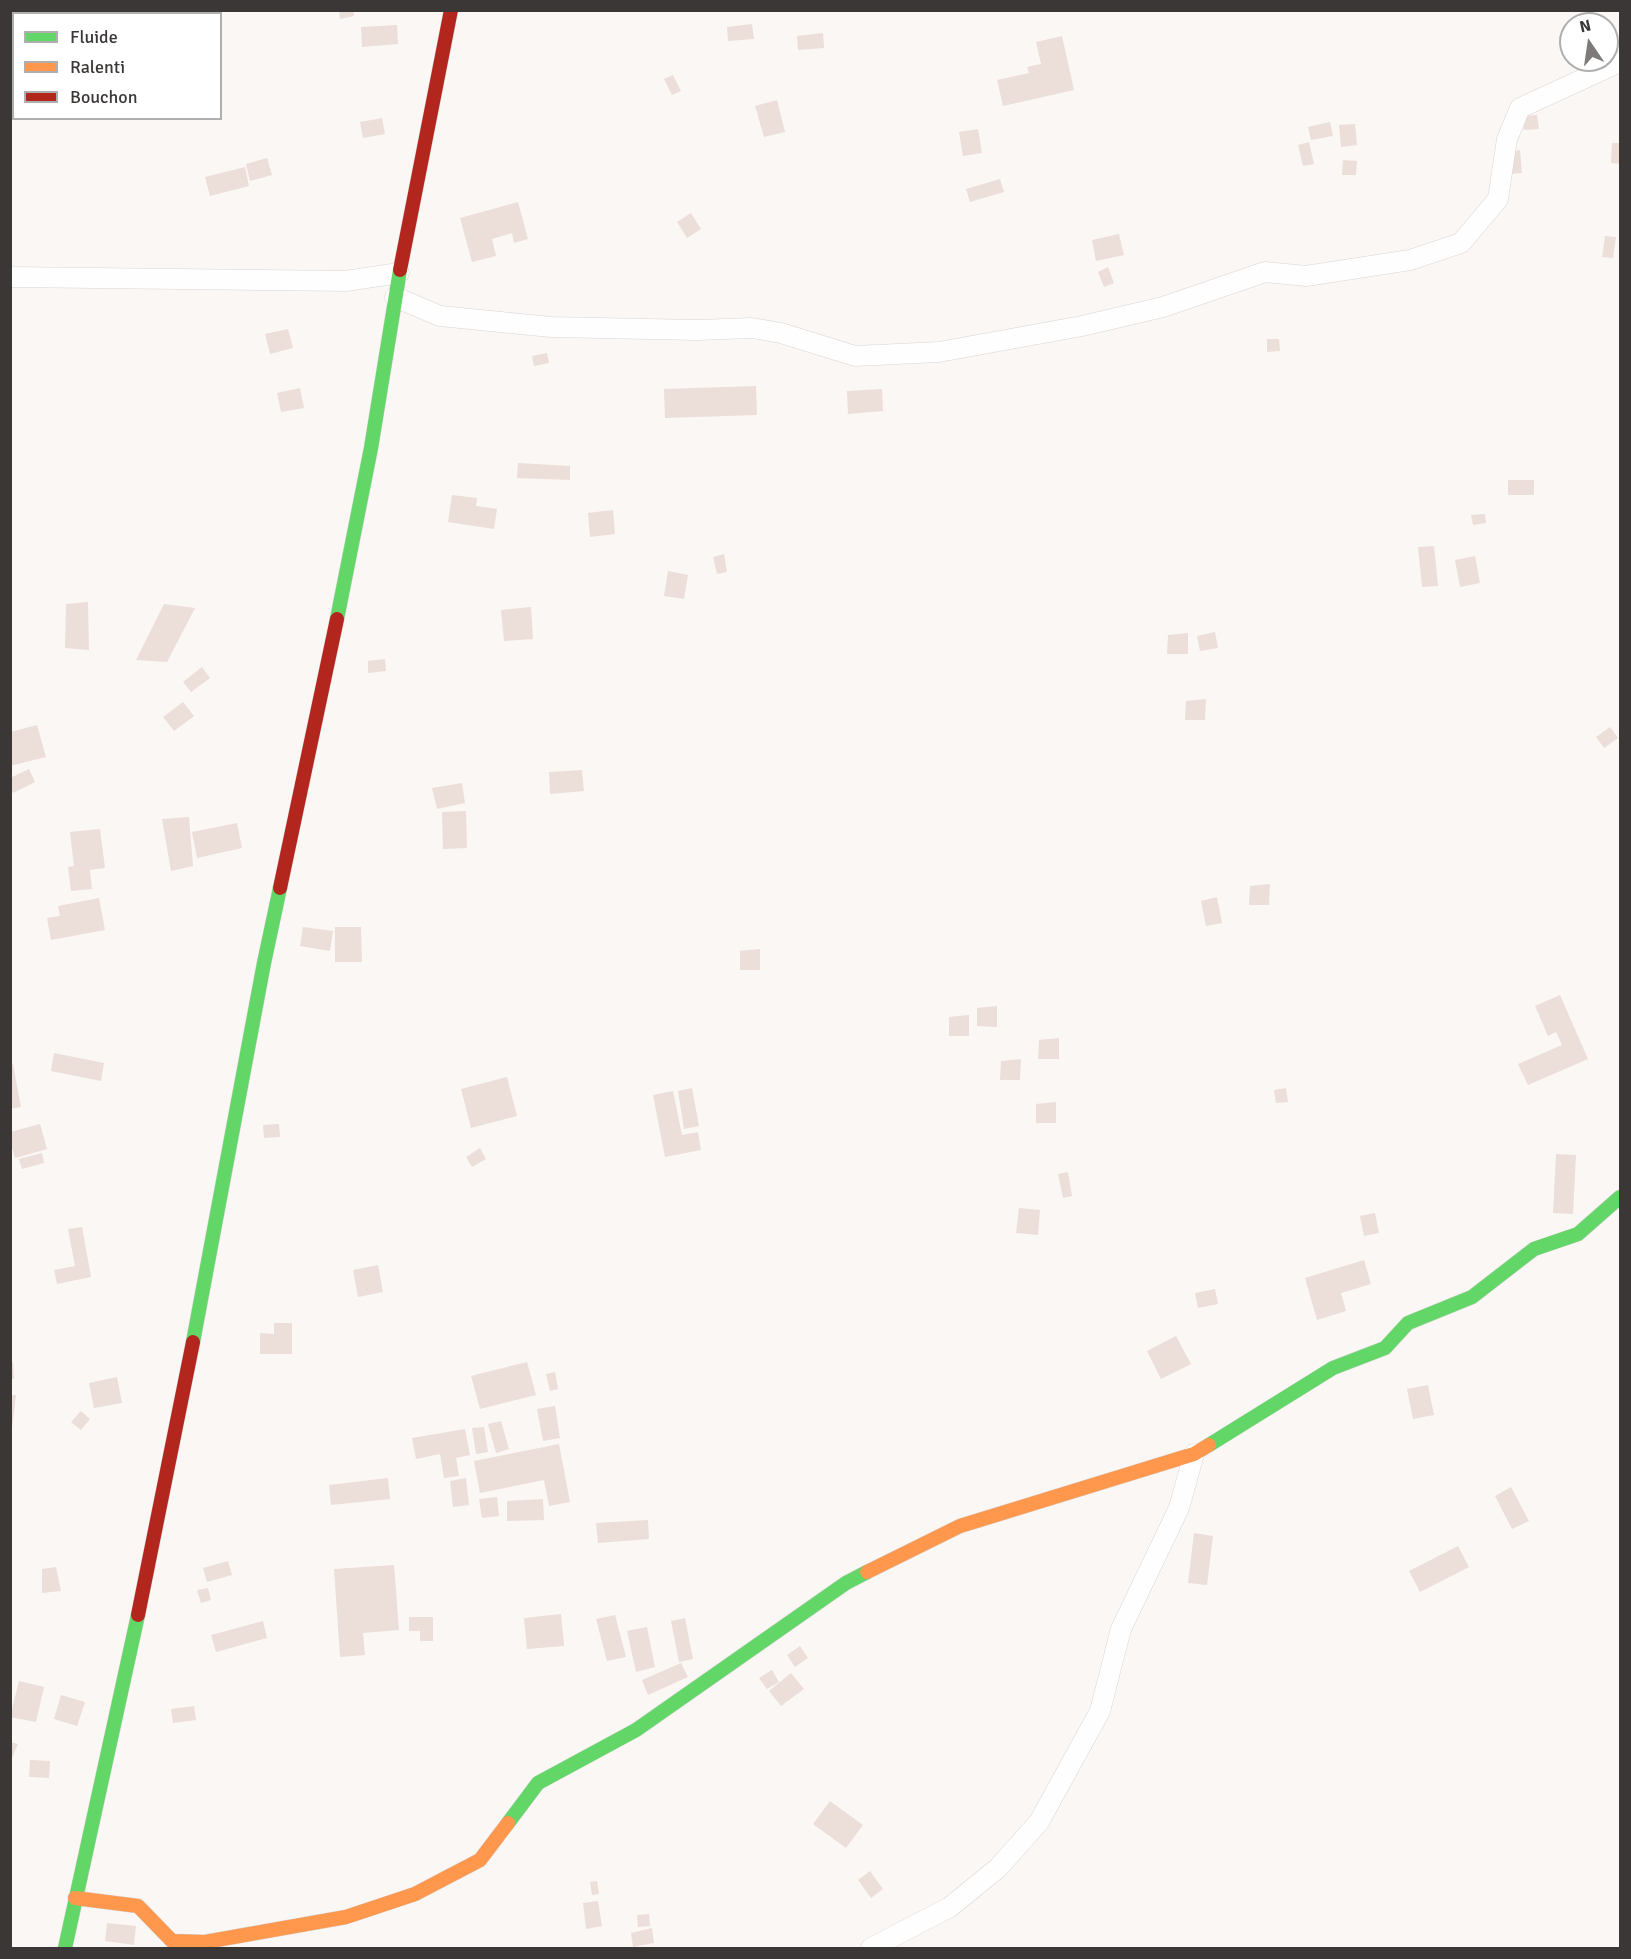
<!DOCTYPE html>
<style>
body{margin:0}
#map{position:relative;width:1631px;height:1959px;overflow:hidden;background:#fbf7f5;font-family:Signika,sans-serif}
canvas{display:block}
.frame{position:absolute;inset:0;border:12px solid #3a3736;pointer-events:none}
.legend{position:absolute;left:12px;top:12px;width:210px;height:108px;box-sizing:border-box;background:#fff;border:2px solid #b0afaf;margin:0;padding:8px 10px;list-style:none;font-size:18px;color:#3a3736}
.legend li{display:flex;align-items:center;gap:12px;height:30px}
.legend b{width:30px;border:2px solid #b0afaf}
.north{position:absolute;left:1559px;top:12px;width:60px;height:60px;box-sizing:border-box;background:#fff;border:2px solid #b0afaf;border-radius:50%;rotate:347deg;font-size:16px;font-weight:700;line-height:24px;text-align:center;color:#3a3736}
.north::after{content:'';display:block;margin:auto;width:21px;height:27px;background:#7e7a79;clip-path:polygon(50% 0,100% 100%,50% 72%,0 100%)}
</style>
<div id="map">
<canvas width="1631" height="1959"></canvas>
<div class="frame"></div>
<ul class="legend">
<li><b style="height:8px;background:#63d668"></b>Fluide</li>
<li><b style="height:8px;background:#ff974d"></b>Ralenti</li>
<li><b style="height:8px;background:#b3261e"></b>Bouchon</li>
</ul>
<div class="north">N</div>
</div>
<script>
const context = document.querySelector('canvas').getContext('2d');
context.lineJoin = 'round';
function fill(path, color) { context.fillStyle = color; context.fill(path, 'evenodd'); }
function trace(path, color, width, dash) { context.strokeStyle = color; context.lineWidth = width; context.lineCap = dash ? 'butt' : 'round'; context.setLineDash(dash || []); context.stroke(path); }
fill(new Path2D(`
 M339,10H353L354,16L340,19Z
 M752,24L754,39L728,41L727,27Z
 M397,25L398,44L362,47L361,27Z
 M823,33L824,48L798,50L797,36Z
 M1062,36L1074,90L1003,106L997,80L1029,73L1027,67L1041,64L1036,42Z
 M673,75L681,91L672,95L664,79Z
 M777,100L785,132L764,137L755,106Z
 M1537,115L1539,129L1524,130L1523,116Z
 M382,118L385,134L363,138L360,122Z
 M1330,122L1333,136L1311,140L1308,127Z
 M1355,124L1357,145L1341,147L1339,125Z
 M978,129L982,153L963,156L959,132Z
 M1309,142L1314,164L1303,166L1298,145Z
 M1612,143H1620V164L1611,163Z
 M1520,150L1522,173L1509,174L1507,152Z
 M267,158L272,175L250,181L246,164Z
 M1343,160L1357,161L1356,175H1342Z
 M245,167L249,186L210,196L205,177Z
 M1000,179L1004,192L970,202L966,189Z
 M518,202L528,239L514,243L512,233L492,239L496,256L472,262L460,218Z
 M691,213L701,229L687,238L677,222Z
 M1119,234L1124,255L1096,261L1092,240Z
 M1605,236L1616,237L1613,258L1602,257Z
 M1108,267L1114,283L1104,287L1098,272Z
 M288,329L293,348L270,354L265,334Z
 M1267,339H1279L1280,351L1267,352Z
 M547,353L549,363L534,366L532,356Z
 M756,386L757,415L665,418L664,389Z
 M300,388L304,408L281,412L277,393Z
 M882,389L883,411L848,414L847,391Z
 M518,463L570,466V480L517,478Z
 M1508,480H1534V495H1508Z
 M452,495L477,498L476,506L497,509L494,529L448,522Z
 M613,510L615,534L590,537L588,513Z
 M1485,514L1486,523L1473,525L1471,515Z
 M1434,546L1438,586L1422,587L1418,547Z
 M724,554L727,572L717,574L713,557Z
 M1475,556L1480,583L1460,587L1455,560Z
 M668,571L688,575L684,599L664,596Z
 M88,602L89,650L65,648L66,604Z
 M164,604L195,608L167,662L136,660Z
 M531,607L533,639L504,641L501,610Z
 M1215,632L1218,648L1200,651L1197,636Z
 M1188,633V654H1167L1168,635Z
 M385,659L386,671L368,673V661Z
 M202,667L210,678L191,692L183,682Z
 M1206,699L1205,720H1185L1186,701Z
 M183,702L194,716L174,731L163,717Z
 M37,725L46,757L10,766V732Z
 M1610,727L1618,738L1604,748L1596,737Z
 M29,769L35,782L13,793L10,787V778Z
 M582,770L584,791L550,794L549,772Z
 M462,783L465,803L437,809L432,788Z
 M466,811L467,848L443,849L442,812Z
 M189,817L193,866L171,871L162,819Z
 M237,823L242,848L197,858L192,832Z
 M100,829L105,868L90,870L92,889L71,891L68,867L74,866L70,832Z
 M1270,884L1269,905H1249L1250,886Z
 M1217,897L1222,923L1206,926L1201,901Z
 M99,898L105,930L51,940L47,918L60,916L58,906Z
 M303,927L333,931L330,951L300,946Z
 M335,927H361L362,962H335Z
 M760,949V970H740V951Z
 M1560,995L1588,1059L1528,1085L1518,1064L1562,1045L1556,1032L1548,1036L1535,1006Z
 M997,1006V1027L977,1026V1008Z
 M969,1015V1036H949V1017Z
 M1059,1038V1059H1038L1039,1040Z
 M54,1053L104,1063L101,1081L51,1071Z
 M1021,1059L1020,1080H1000L1001,1061Z
 M13,1064L21,1107L10,1109V1065Z
 M507,1077L517,1116L471,1128L461,1089Z
 M692,1088L699,1126L684,1129L678,1091Z
 M1286,1088L1288,1102L1276,1103L1274,1090Z
 M673,1091L682,1135L698,1132L701,1150L665,1157L653,1095Z
 M1056,1102V1123H1036V1104Z
 M40,1124L47,1149L15,1158L10,1141V1132Z
 M279,1124L280,1137L264,1138L263,1125Z
 M480,1148L486,1159L472,1167L466,1157Z
 M42,1153L44,1163L22,1169L19,1159Z
 M1556,1154L1576,1155L1573,1214L1553,1213Z
 M1068,1172L1072,1196L1063,1198L1058,1174Z
 M1019,1208L1040,1210L1038,1235L1016,1233Z
 M1375,1213L1379,1233L1364,1236L1360,1216Z
 M82,1227L91,1277L57,1284L54,1270L75,1266L68,1229Z
 M1364,1260L1371,1284L1341,1293L1346,1311L1317,1320L1305,1278Z
 M378,1265L383,1292L358,1297L353,1270Z
 M1215,1289L1218,1304L1198,1308L1195,1293Z
 M274,1323H292V1354H260V1333L274,1334Z
 M1176,1336L1191,1364L1161,1379L1147,1351Z
 M10,1362H13L14,1379H10Z
 M527,1362L536,1395L480,1409L471,1376Z
 M555,1372L558,1389L550,1391L546,1374Z
 M117,1377L122,1403L94,1408L89,1383Z
 M1428,1385L1434,1415L1413,1419L1407,1389Z
 M10,1395H16L12,1429H10Z
 M555,1406L560,1438L543,1441L537,1409Z
 M81,1411L90,1419L81,1430L71,1422Z
 M501,1421L509,1449L496,1453L488,1424Z
 M484,1427L488,1452L476,1454L472,1428Z
 M465,1429L470,1455L456,1458L459,1476L444,1478L440,1454L416,1459L412,1438Z
 M559,1444L570,1502L549,1506L544,1480L480,1493L474,1461Z
 M388,1478L390,1499L331,1505L329,1485Z
 M466,1478L469,1505L453,1507L450,1481Z
 M1511,1487L1529,1521L1512,1529L1495,1496Z
 M497,1497L499,1516L482,1518L479,1499Z
 M543,1499L544,1520L507,1521V1501Z
 M648,1520L649,1539L598,1543L596,1523Z
 M1194,1533L1213,1536L1207,1585L1188,1583Z
 M1458,1546L1469,1567L1420,1592L1409,1571Z
 M228,1561L232,1575L207,1582L203,1568Z
 M394,1565L399,1630L363,1633L365,1655L340,1657L334,1569Z
 M56,1567L61,1591L42,1593V1569Z
 M208,1588L211,1600L201,1603L197,1590Z
 M561,1614L564,1646L527,1649L524,1618Z
 M615,1615L626,1657L607,1661L596,1619Z
 M409,1617H433V1641H420V1631H409Z
 M685,1618L693,1659L679,1662L671,1621Z
 M263,1621L267,1638L216,1652L211,1635Z
 M647,1627L655,1667L636,1672L627,1631Z
 M800,1646L808,1658L795,1667L787,1655Z
 M681,1663L688,1677L648,1695L642,1680Z
 M772,1670L779,1682L767,1689L759,1678Z
 M791,1673L804,1689L781,1706L769,1691Z
 M19,1681L44,1687L36,1722L10,1717Z
 M61,1695L85,1702L77,1726L54,1719Z
 M194,1706L196,1720L173,1723L171,1709Z
 M10,1742L18,1744L12,1758H10Z
 M30,1760L50,1761L49,1778L29,1777Z
 M830,1801L863,1825L846,1848L813,1824Z
 M870,1871L883,1889L871,1898L858,1880Z
 M597,1881L599,1894L592,1895L590,1882Z
 M598,1901L602,1926L586,1929L583,1903Z
 M649,1914L650,1926L638,1927L637,1915Z
 M107,1923L136,1926L134,1945L105,1941Z
 M652,1928L654,1943L633,1947L631,1933Z`), '#ecded9');
const street = new Path2D(`
 M10,277L346,281L399,273
 M395,297L440,316L551,327L697,330L752,328L781,333L855,356L939,352L1082,326L1163,307L1265,272L1306,276L1410,260L1461,243L1498,199L1507,139L1520,108L1620,62
 M871,1948L950,1907L998,1868L1039,1822L1100,1711L1121,1629L1179,1508L1194,1454`);
const fast = new Path2D(`
 M337,619L371,448L400,270
 M193,1342L264,963L280,888
 M1209,1445L1333,1368L1385,1348L1408,1323L1472,1297L1534,1249L1578,1234L1620,1197
 M508,1823L538,1783L636,1730L846,1583L867,1572
 M65,1948L138,1615`);
const slow = new Path2D(`
 M867,1572L960,1526L1194,1454L1209,1445
 M75,1898L138,1906L172,1941L205,1942L346,1917L415,1894L480,1860L508,1823`);
const jam = new Path2D(`
 M400,270L451,10
 M280,888L337,619
 M138,1615L193,1342`);
trace(street, '#d8d5d4', 21);
trace(fast, '#d8d5d4', 15);
trace(slow, '#d8d5d4', 15);
trace(jam, '#d8d5d4', 15);
trace(street, '#fefefe', 20);
trace(fast, '#63d668', 14);
trace(slow, '#ff974d', 14);
trace(jam, '#b3261e', 14);
</script>
